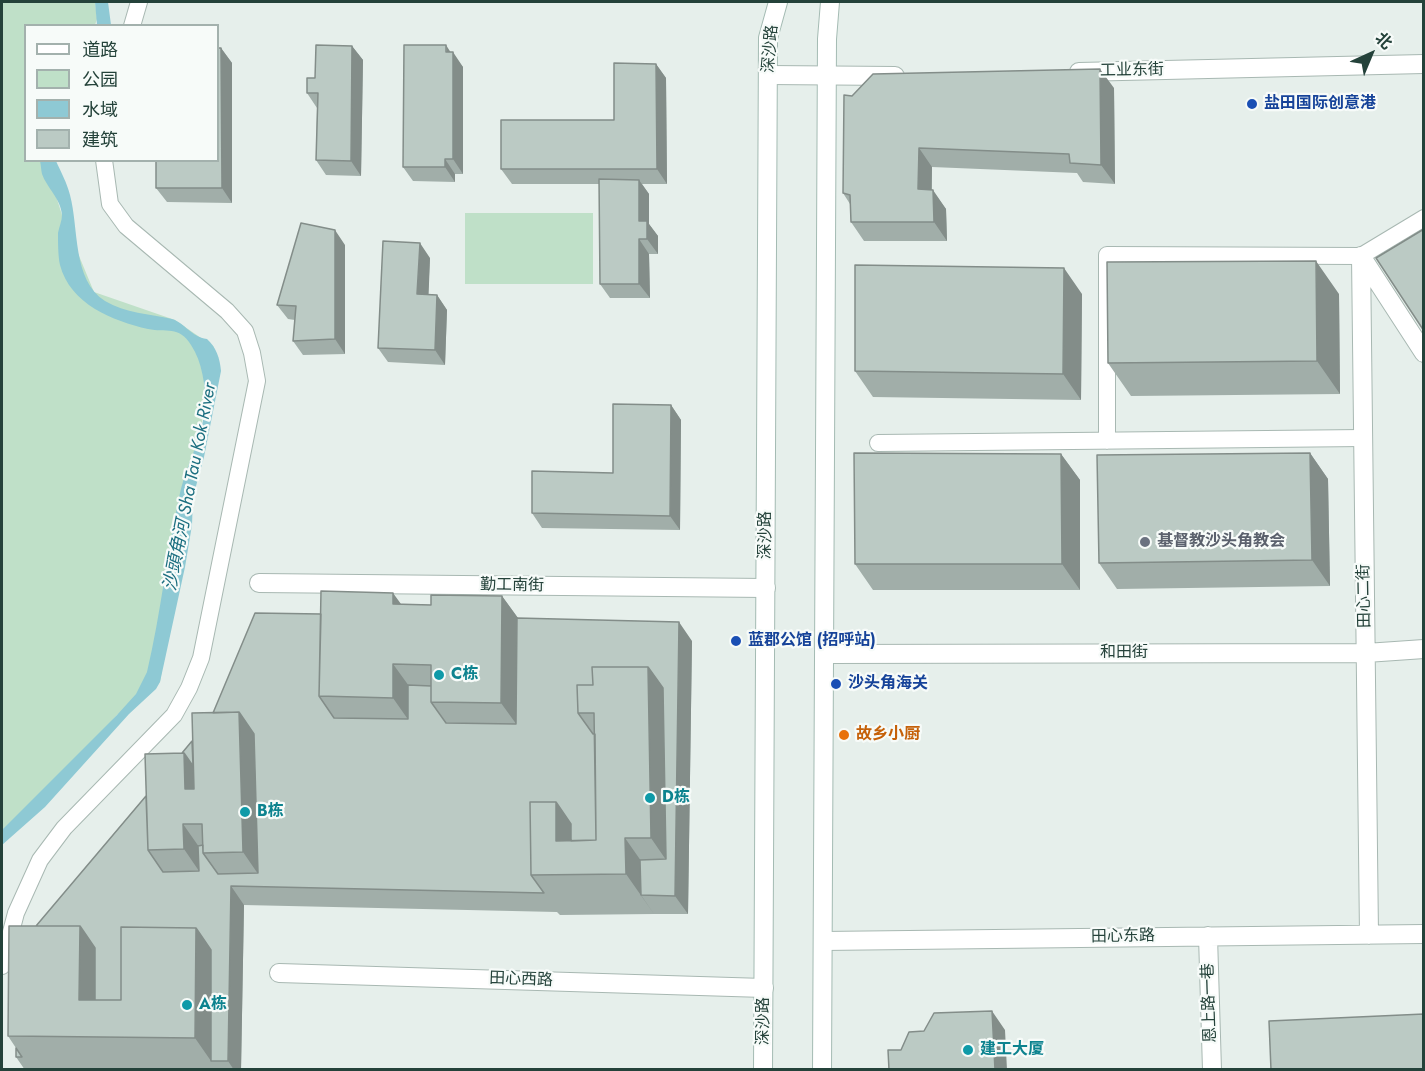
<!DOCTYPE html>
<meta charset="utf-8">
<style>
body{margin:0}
#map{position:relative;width:1425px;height:1071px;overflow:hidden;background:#e6efeb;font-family:Jost,"Noto Sans SC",sans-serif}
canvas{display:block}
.frame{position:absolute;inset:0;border:3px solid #24423a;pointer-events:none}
.legend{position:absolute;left:24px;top:24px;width:195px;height:138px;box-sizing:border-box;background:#f7fbf9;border:2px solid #a3b1ad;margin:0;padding:8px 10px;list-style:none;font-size:18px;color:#24423a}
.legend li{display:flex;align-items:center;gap:12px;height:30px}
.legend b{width:30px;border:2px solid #a3b1ad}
.north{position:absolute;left:1341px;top:24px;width:60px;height:60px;-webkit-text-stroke:4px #f7fbf9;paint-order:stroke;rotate:44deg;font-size:16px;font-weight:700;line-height:24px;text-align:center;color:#24423a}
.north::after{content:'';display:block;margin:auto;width:21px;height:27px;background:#24423a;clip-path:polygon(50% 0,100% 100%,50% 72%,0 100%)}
</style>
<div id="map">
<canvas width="1425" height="1071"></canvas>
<div class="frame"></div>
<ul class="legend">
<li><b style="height:8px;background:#fff"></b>道路</li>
<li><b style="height:16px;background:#bfe0c8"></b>公园</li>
<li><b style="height:16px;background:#8ec9d4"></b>水域</li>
<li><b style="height:16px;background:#bbcac4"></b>建筑</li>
</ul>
<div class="north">北</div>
</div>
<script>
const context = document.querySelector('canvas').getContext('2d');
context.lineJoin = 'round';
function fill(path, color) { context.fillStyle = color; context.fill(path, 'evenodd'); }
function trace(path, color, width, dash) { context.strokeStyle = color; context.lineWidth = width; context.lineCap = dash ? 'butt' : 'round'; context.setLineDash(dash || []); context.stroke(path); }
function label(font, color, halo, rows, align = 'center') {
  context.font = font + ' Jost,"Noto Sans SC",sans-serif'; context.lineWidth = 4.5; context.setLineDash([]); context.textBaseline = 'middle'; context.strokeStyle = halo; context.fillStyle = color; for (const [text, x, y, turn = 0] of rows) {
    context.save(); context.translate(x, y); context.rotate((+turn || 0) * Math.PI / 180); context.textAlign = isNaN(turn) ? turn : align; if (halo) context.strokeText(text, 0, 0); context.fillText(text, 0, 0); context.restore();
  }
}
fill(new Path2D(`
 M2,2H95L97,19L95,25L26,26V160L45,161L62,215L94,292L175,320L214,347L160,682L117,715L2,845Z
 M465,213H593V284H465Z`), '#bfe0c8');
fill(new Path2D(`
 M95,2H108L111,25H97Z
 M40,161H56C61,172 67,183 70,195C79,228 72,280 105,301C125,313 150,314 172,319C185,323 191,337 207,339C216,347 220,358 221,371L204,457L193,497L192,525L185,567L160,682L156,689L129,714L45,807L2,845V830L117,715L136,694L147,672C161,613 167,552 180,493C187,463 203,437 205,406C206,387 202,361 191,345C179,325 166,333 148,329C113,321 70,304 60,265C58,256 58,242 58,233C59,227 62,221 62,215C61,199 47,188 42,174C41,170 41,165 40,161Z`), '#8ec9d4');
const service = new Path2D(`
 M132,26L139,2
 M1107,441V255L1361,256L1424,218
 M878,443L1363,438
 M2,966L16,913L40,860L64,828L174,715L189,688L201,658L257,381L252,353L245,331L227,311L126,226L110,204L104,160`);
const minor = new Path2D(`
 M1079,72L1424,64
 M768,75L895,76
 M1361,256L1369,935
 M1361,256L1424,353
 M259,583L766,588
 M825,654L1366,653L1424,649
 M1208,936L1212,1070
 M823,941L1424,934
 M279,973L764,988`);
const secondary = new Path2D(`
 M763,1070L768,38L778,2
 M822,1070L827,39L830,2`);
trace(service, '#a8b8b2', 18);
trace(minor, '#a8b8b2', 20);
trace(secondary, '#a4bbb3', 20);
trace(service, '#fff', 16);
trace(minor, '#fff', 18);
trace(secondary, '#fff', 18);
fill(new Path2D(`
 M352,46L363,60L361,176L326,175L316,160L317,108L307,93L315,78Z
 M221,48L232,63V203L167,202L156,188Z
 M450,52L463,67V174H455V182L413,181L403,167Z
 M656,64L666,78L667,184H642L649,194V224L658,236V254H649L650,298H610L600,284L599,184H512L501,169L614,120Z
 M1114,88L1115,184L1083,182L1077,173L932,167V190L946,209L947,241H864L851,222L850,204L843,193L852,96Z
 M345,245V354L303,355L293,341L295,320L288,319L277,305Z
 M430,258L428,295H437L447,310L445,365L388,362L378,348Z
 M1082,294L1081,400L873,397L855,371Z
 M1339,294L1340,394L1131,396L1108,363Z
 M671,405L681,420L680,530L542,528L532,513L613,473Z
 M1310,453L1328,479L1330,586L1117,589L1099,563Z
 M1061,454L1080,480V590H873L855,564Z
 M502,596L518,618L692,641L688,914H654L560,915L557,912L244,905L241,1070H25L16,1057V1048L8,1036L36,926L192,741L213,713L321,614L402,604L431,605Z`), '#a1aea9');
fill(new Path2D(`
 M446,45L453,56V52L463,67V174L453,159Z
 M352,46L363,60L361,176L351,161Z
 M221,48L232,63V203L222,188Z
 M656,64L666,78L667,184L657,169Z
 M1100,69L1114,88L1115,184L1101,165Z
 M919,148L932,167L931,208L918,189Z
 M445,159L455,174V182L445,167Z
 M639,180L649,194V224L658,236V254L647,239L639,221Z
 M933,190L946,209L947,241L934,222Z
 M335,230L345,245V354L335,339Z
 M639,239L649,254L650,298L639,284Z
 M420,243L430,258L428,309L417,294Z
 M1316,261L1339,294L1340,394L1317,361Z
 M1064,268L1082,294L1081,400L1063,374Z
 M437,295L447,310L445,365L435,350Z
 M671,405L681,420L680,530L670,516Z
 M1310,453L1328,479L1330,586L1312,560Z
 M1061,454L1080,480V590L1062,564Z
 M393,593L417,626L393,604Z
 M502,596L531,636L530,743L501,703Z
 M679,622L692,641L688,914L675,896V873L651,838L648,667Z
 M393,664L422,704L421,738L393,698Z
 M239,712L267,752V887L243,852Z
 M184,753L208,788L222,829L185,789Z
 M556,802L584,843L546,875Z
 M183,824L211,864L212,890L184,849Z
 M625,838L653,878L641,895L654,914L626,874Z
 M231,886L244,905L241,1070H234L228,1061Z
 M80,926L108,967V1022L79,1000Z
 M196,928L224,969L211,1061L195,1038Z
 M992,1011L1005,1030L1007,1070H995Z`), '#838d89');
const building = new Path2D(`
 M316,45L352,46L351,161L316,160L318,93H307V78H315Z
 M404,45H446V52H453V159H445V167H403Z
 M218,48H221L222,188H156V160H218Z
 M614,63L656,64L657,169H501V120H614Z
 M1100,69L1101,165L1070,163L1069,154L919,148L918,189L933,190L934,222H851L850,195L843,193L844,95L852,96L873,74Z
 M599,179L639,180V221H647V239H639V284H600Z
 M301,223L335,230V339L293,341L296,306L277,305Z
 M1424,229V331L1376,258Z
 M383,241L420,243L417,294L437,295L435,350L378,348Z
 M1316,261L1317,361L1108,363L1107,262Z
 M855,265L1064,268L1063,374L855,371Z
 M613,404L671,405L670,516L532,513V471L613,473Z
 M854,453L1061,454L1062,564H855Z
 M1310,453L1312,560L1099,563L1097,455Z
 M321,591L393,593V604L431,605V595L502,596L501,703L431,702V665L393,664V698L319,696Z
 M255,613L321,614L319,696L334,718L408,719V685L431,686V702L446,723L516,724L517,618L679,622L675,896L641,895L640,860L666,859L663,688L648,667H592L593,685H577L578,713L593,734H595L596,840L571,841V824L556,802H530L531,875L544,893L231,886L228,1061H211V950L196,928L121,927V1000H95V948L80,926H36L146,796L148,850L163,872L199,871L198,846L203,845V853L218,874L258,873L254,734L239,712L213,713Z
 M592,667H648L651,838H625L626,874L531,875L530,802H556V841L596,840L594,713H578L577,685H593Z
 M239,712L243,852L203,853L202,824H183L184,849L148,850L145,754L184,753L185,789H194L192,713Z
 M192,741L193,766L184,753H182Z
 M9,926H80L79,1000H121V927L196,928L195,1038L8,1036Z
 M992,1011L995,1070H889L888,1050H901L909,1032L924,1031L934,1013Z
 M1424,1014V1070H1271L1269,1021Z
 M16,1048L22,1057H16Z`);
fill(building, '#bbcac4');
trace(building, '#838d89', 1.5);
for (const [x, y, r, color] of [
 [1252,104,6,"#1a4fb4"],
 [1145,542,6,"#6b7280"],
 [736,641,6,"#1a4fb4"],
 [439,675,6,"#0f9aa8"],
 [836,684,6,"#1a4fb4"],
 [844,735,6,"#e8710a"],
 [650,798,6,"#0f9aa8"],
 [245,812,6,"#0f9aa8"],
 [187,1005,6,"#0f9aa8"],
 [968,1050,6,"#0f9aa8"]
]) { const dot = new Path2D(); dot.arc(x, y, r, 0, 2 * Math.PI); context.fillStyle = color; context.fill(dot); trace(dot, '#f7fbf9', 2); }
label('16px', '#24423a', '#f7fbf9', [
 ["深沙路",771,49,-85],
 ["工业东街",1132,71,-1],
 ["深沙路",766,535,-90],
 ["勤工南街",512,586,1],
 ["田心二街",1365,596,-91],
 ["和田街",1124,653],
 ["田心东路",1123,937,-1],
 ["田心西路",521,980,2],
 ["恩上路一巷",1210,1003,-92],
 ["深沙路",764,1021,-90]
]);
label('bold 16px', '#164399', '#f7fbf9', [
 ["盐田国际创意港",1264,104],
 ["蓝郡公馆 (招呼站)",748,641],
 ["沙头角海关",848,684]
], 'left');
label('bold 16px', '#5b616d', '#f7fbf9', [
 ["基督教沙头角教会",1157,542]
], 'left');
label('bold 16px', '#0d838f', '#f7fbf9', [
 ["C栋",451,675],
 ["D栋",662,798],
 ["B栋",257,812],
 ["A栋",199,1005],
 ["建工大厦",980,1050]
], 'left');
label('bold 16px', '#c56008', '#f7fbf9', [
 ["故乡小厨",856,735]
], 'left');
label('italic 18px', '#1c6f80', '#f7fbf9', [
 ["沙頭角河 Sha Tau Kok River",191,487,-79]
]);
</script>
